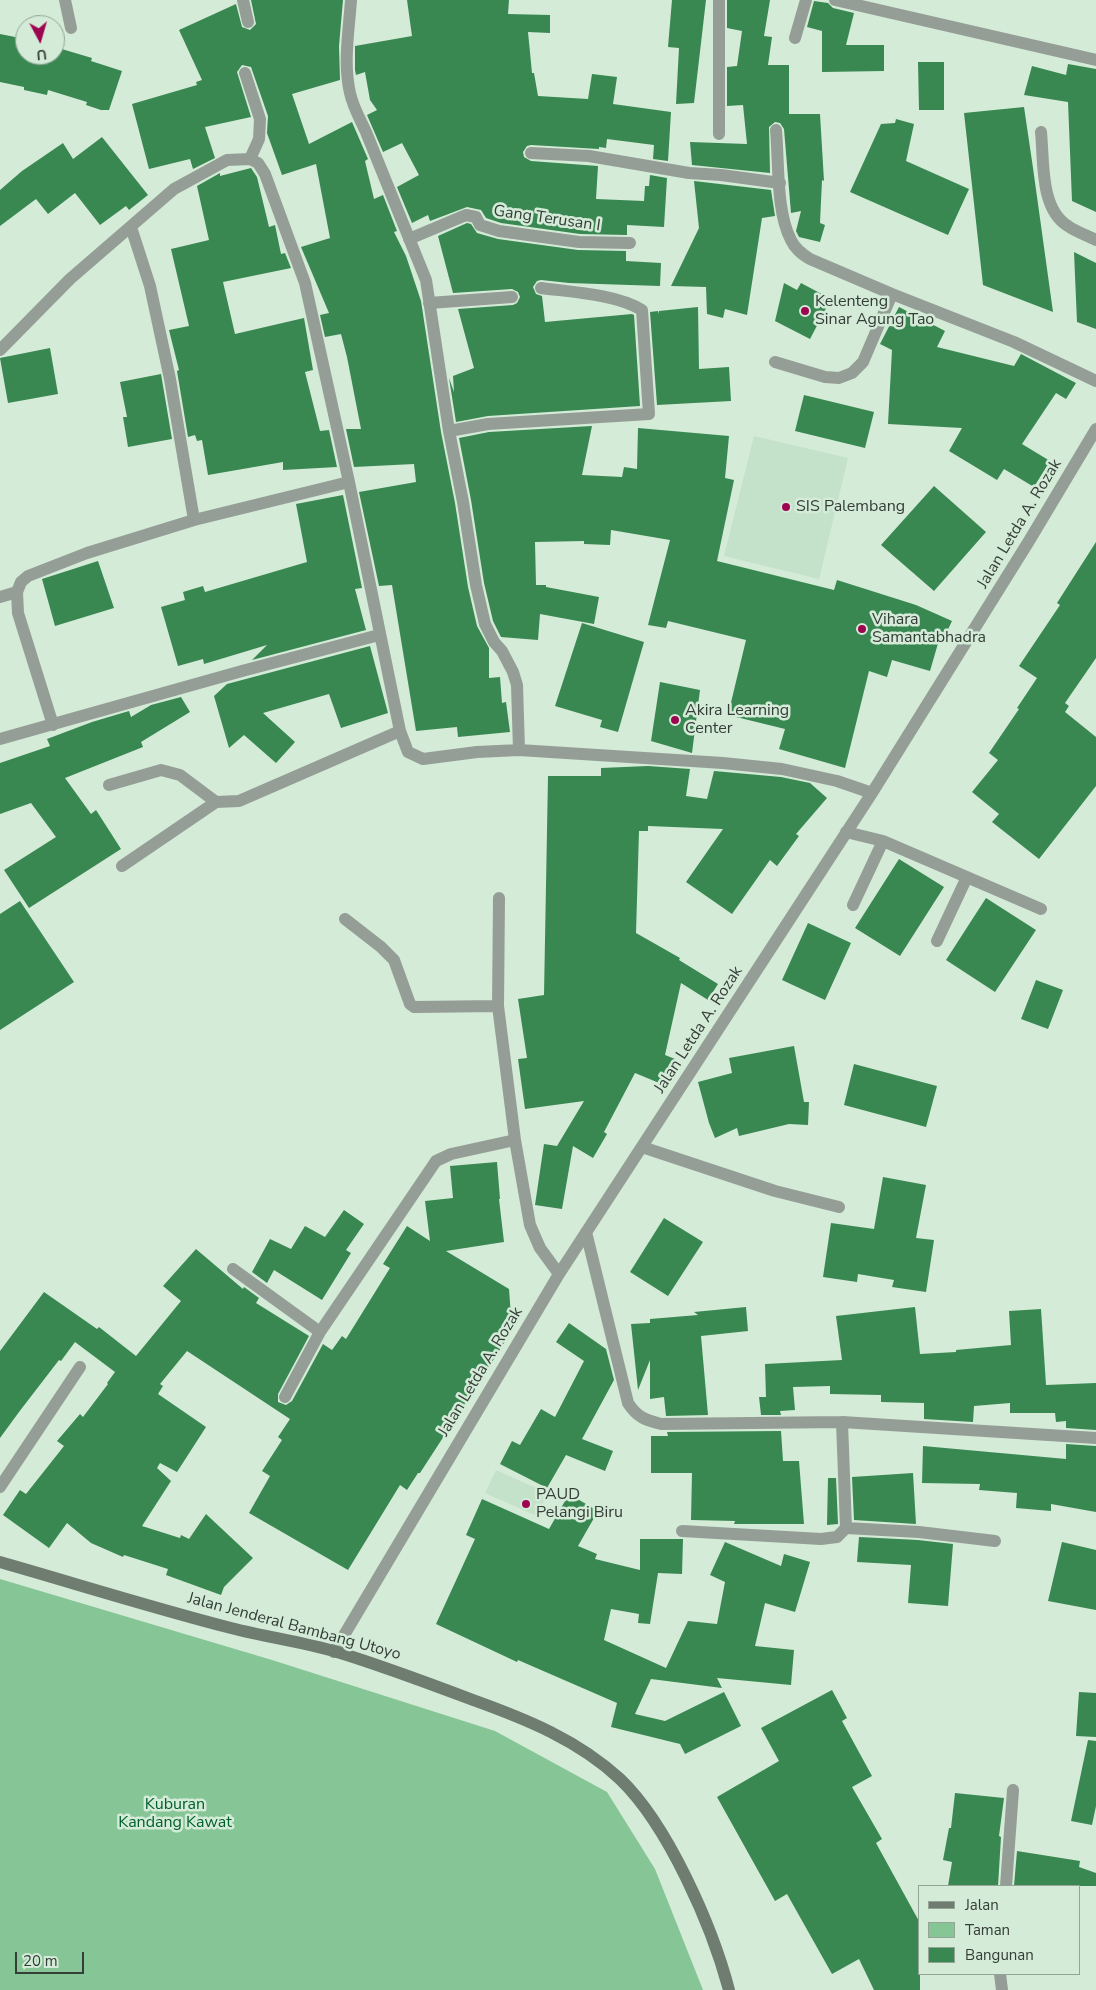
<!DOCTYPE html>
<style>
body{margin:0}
#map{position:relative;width:1096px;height:1990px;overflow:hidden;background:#d4ebd8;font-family:"Nunito Sans",sans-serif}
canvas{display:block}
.legend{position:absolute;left:918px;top:1885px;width:162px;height:90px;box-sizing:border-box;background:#d4ebd8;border:1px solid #94a597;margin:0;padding:6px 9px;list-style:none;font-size:15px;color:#343d36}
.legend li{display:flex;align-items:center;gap:10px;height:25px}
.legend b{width:25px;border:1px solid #94a597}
.north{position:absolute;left:15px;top:15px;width:50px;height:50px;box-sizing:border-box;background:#d4ebd8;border:1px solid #94a597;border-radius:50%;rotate:174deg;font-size:14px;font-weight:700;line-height:20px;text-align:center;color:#343d36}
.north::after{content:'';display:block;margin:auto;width:18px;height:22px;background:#9d0550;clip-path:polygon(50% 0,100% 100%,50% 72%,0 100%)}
.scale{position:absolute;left:15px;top:1952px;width:69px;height:22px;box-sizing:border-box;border:2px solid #343d36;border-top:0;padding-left:6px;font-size:15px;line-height:18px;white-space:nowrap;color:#343d36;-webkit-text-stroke:4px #d4ebd8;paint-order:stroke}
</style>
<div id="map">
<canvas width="1096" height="1990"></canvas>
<ul class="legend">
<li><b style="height:6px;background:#6f7d71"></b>Jalan</li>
<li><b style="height:14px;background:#86c595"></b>Taman</li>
<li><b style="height:14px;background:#398851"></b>Bangunan</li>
</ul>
<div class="north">U</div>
<div class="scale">20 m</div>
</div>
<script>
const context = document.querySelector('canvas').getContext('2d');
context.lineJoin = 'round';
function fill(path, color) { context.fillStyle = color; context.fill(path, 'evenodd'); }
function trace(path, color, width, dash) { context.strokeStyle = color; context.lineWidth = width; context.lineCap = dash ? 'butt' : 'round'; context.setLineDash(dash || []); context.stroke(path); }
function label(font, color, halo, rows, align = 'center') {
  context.font = font + ' "Nunito Sans",sans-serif'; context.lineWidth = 5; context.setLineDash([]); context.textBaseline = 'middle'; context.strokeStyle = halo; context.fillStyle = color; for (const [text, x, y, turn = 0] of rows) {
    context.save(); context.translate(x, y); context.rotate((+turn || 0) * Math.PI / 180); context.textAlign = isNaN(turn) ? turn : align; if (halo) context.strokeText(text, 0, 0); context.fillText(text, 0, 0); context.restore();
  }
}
fill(new Path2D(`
 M754,436L848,458L819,579L724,556Z
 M496,1470L547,1493L537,1516L485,1493Z`), '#c4e1c9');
fill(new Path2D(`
 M0,1579L272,1660L495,1731L607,1792L655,1869L703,1990H0Z`), '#86c595');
fill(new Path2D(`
 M251,0H343L339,46L340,80L292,94L309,144L352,122L368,159L365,161L374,199L383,195L397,231L394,232L406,256L421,301L441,432L455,503L468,587L477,626L489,648V678L500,677L502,703L506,702L510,732L458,737L457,727L416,731L392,585L379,586L359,492L416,482L414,464L354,467L346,429H361L347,357L341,334L325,337L320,315L329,313L301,247L330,238L316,164L282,175L267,133L268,116L251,67L242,65L237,72L251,117L205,127L215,158L193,169L190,159L149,169L132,104L197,85L196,82L202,80L179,30L236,4L242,27L250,30L256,24Z
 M407,0H509L508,14L550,15V33L528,32L532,73H534L538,96L588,99L592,74L617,77L613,104L671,112L668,161L653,159L654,145L607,139L606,148L599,147V149L531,145L527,146L523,152L524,157L531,161L598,166L596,199L644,201L645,186H649L650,175L667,178L664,227L627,225V235L580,234L501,223L486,218L481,210L467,207L430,221L428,215L412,223L397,187L419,175L402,143L383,152L367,115L377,110L370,100L365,72L356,75L355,70V46L412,36Z
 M672,0H706L694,103L676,104L679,48L668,47Z
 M727,0H770L764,36L772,37L768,65H789V114H820L824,181L822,180L820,223L825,225L820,242L799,237L796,231L801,211L791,213L784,129L780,123L775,122L769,127L770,173L692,165L690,142L747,144L743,105L727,106V67L737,66L742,31L727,28Z
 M814,1L828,3L833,8L854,13L846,45H884V71L822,72V31L807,27Z
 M0,34L25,39V55H55V47L92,58L91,61L122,71L109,110H101L86,105L87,102L48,90L47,95L24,90V87L0,82Z
 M918,62H944V110H919Z
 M1068,64L1096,69V212L1072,201L1068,102L1024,95L1032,66L1066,75Z
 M1024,107L1033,168L1053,312L983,285L964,113Z
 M896,119L914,124L906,161L969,189L948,235L850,192L881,124L895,123Z
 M102,137L148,195L129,210L126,206L100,225L75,193L48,214L36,199L0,226V190L22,171L63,143L73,159Z
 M251,168L257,177L269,227L275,225L281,254L285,253L291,268L223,282L235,334L304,318L313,370L305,372L320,431L329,430L337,467L283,470V462L208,475L202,440L197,441L195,435L188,437L177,371L179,370L169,330L189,326L171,249L209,240L197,186L220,173V176Z
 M694,181L771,190L775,216L762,218L747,315L725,309L723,318L707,314L706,287L671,286L699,228Z
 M467,223L471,224L477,233L498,239L578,250L626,251V261L661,263L660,286L569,283L541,280L537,281L533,287L536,294L542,296L545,322L632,314L634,315L640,406L488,416L456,422L449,378L454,392L453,376L474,368L458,309L513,305L517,303L520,297L518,292L512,289L453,293L438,236Z
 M1074,252L1096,263V329L1077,322Z
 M784,283L797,290L801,283L831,299L810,339L775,321Z
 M698,307L699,369L729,367L731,401L657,405L650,312L658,311V314L659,311Z
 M899,307L945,331L937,347L1014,366L1021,354L1076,383L1066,399L1056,393L1022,444L1050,461L1034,487L1004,469L997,480L949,451L962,428L888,424L892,350L880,344Z
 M50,348L58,394L8,403L0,358Z
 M161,374L172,439L128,447L123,417H127L120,382Z
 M804,395L874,412L865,448L795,431Z
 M592,426L582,475L622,477L624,467L637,469L638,428L729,436L725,478L734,480L717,561L834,590L837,580L916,605L952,621L942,642L939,640L930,671L892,660L887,677L869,671L845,768L779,749L785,729L728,715L746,640L668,621L666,628L648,625L670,540L611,530L610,545L584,544V541L535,542L536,585H546V587L599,597L594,624L540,614L538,640L501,637L493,621L484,583L471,500L459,438L489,432Z
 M934,486L986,532L934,591L881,545Z
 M343,495L362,588L355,589L366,630L252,660L267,645L204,664L203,659L178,666L161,607L185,600L183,592L203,586L205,592L307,562L296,504Z
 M1096,542V658L1065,703L1069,706L1065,712L1096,737V786L1039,859L992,822L999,814L972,792L998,760L989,753L1019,709L1017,708L1037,678L1019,666L1060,605L1057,603Z
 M98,561L114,608L55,626L42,579Z
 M582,623L644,642L618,732L600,727L602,720L555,706Z
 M370,646L388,713L341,728L329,694L263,713L295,742L276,763L244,735L229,748L214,696L227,684Z
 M660,682L700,690L692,753L651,741Z
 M181,697L190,712L141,742L143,747L65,778L91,814L96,810L121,849L29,908L4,870L56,837L31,803L0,814V763L50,746L47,739L92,722L129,711L131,717L151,705Z
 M648,766L690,769L686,796L707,799L714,771L781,777L810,783L827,798L796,834L799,836L777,866L770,860L732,914L686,882L723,829L648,826V831H639L636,933L680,958L679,960L718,984L708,1000L681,983L665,1055L675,1059L664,1085L635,1073L604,1132L607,1134L593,1158L573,1146L562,1209L535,1205L544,1144L557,1146L584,1101L525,1109L518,1059L527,1058L518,999L544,995L548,776H601V768Z
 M899,859L944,887L900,956L855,928Z
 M986,898L1036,930L995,992L946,960Z
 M20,901L74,982L0,1030V914Z
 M808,923L851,943L825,1000L782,980Z
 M1036,980L1063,990L1048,1029L1021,1019Z
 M794,1046L804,1102H809L808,1125L789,1124L739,1136L737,1128L715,1138L709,1123L698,1082L732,1073L729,1058Z
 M854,1064L937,1086L926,1127L844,1105Z
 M497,1162L500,1199H499L504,1242L446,1251L509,1289L511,1316L521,1317L420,1473H418L407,1490L400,1485L348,1570L249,1513L270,1476L262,1471L282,1440L278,1437L290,1419L187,1351L160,1384L163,1386L158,1394L206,1427L177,1472L160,1463L157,1468L171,1481L142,1526L180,1538L181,1535L189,1539L206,1514L253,1558L224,1587L221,1595L166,1575L168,1569L124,1555L123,1557L91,1543L67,1523L49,1548L3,1515L20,1490L26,1494L64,1446L57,1441L80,1414L83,1417L108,1384L107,1383L115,1372L75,1342L61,1361L59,1360L19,1412L0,1438V1351L44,1292L97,1329L99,1327L136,1356L181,1301L163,1286L196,1249L243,1289L244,1287L259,1298L256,1303L309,1336L278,1394V1402L286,1405L292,1401L323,1344L332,1350L342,1336L346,1339L390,1268L383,1264L407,1226L430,1241L425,1201L453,1198L450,1166Z
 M883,1177L926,1185L916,1238L934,1240L926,1292L892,1287L894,1280L858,1274L857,1282L823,1277L831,1223L874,1229Z
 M344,1210L364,1224L346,1250L351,1253L322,1300L274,1270L267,1283L252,1272L270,1239L291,1249L305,1226L325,1237Z
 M664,1218L703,1242L668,1296L630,1272Z
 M746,1307L748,1331L701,1336L708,1415L666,1416L664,1397L650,1399V1360L638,1390L631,1324L650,1323V1319L698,1315L694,1312Z
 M915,1307L920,1354L956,1352V1350L1011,1345L1009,1311L1041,1309L1046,1385L1096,1383V1430L1066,1428V1421L1056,1422L1055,1413H1010V1403L974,1406L973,1422L924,1419V1403L881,1402V1395L830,1394V1386L793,1387L795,1410L780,1411L781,1415H761L759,1397H766L765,1364L842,1360L836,1316Z
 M569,1323L606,1349L614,1380L582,1439L613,1451L605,1471L566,1455L547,1488L500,1464L512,1441L520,1445L541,1409L555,1417L584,1361L556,1342Z
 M781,1431L783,1461H799L804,1524H734L735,1521L691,1520L692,1473H651V1436H668L667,1432Z
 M1066,1444L1096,1446V1512L1051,1504V1511L1016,1508L1017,1493L979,1490L980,1484L922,1483L923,1446L1066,1459Z
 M913,1473L916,1524L854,1520L852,1477Z
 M828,1478H836L838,1524L827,1525Z
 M569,1494L598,1511L578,1546L597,1554L595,1559L640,1570V1539H683L682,1574L658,1573L650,1624L638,1623L639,1614L611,1609L604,1640L666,1668L688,1621L717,1624L725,1582L710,1575L725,1542L781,1566L784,1554L810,1562L795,1612L765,1603L755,1646L794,1650L791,1685L717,1678L722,1688L651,1679L635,1714L665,1721L724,1692L741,1726L685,1754L680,1744L611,1727L617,1703L518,1660L517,1662L436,1624L475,1539L466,1535L482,1499L549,1529Z
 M859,1537L918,1540L953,1544L948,1606L908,1603L911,1565L857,1562Z
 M1062,1542L1096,1550V1610L1048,1601Z
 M832,1690L847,1718L842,1721L872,1776L852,1787L882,1839L876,1843L920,1923V1990H874L859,1959L832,1974L787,1894L775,1901L717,1797L779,1761L761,1728Z
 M1079,1692L1096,1693V1737L1076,1736Z
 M1088,1740L1096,1741V1806L1092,1825L1071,1821Z
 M955,1793L1004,1798L999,1836L1001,1837L998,1886H948L952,1862L943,1860L949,1828H951Z
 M1017,1851L1080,1861L1079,1867L1096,1873V1886H1014Z`), '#398851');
trace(new Path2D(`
 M795,38L806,0
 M1041,132C1044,162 1040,209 1068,226C1076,232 1087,235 1096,240
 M0,597L17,592`), '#959e96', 12);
trace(new Path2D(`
 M65,0L71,28
 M243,0L248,22
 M351,0C349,30 343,63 350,93C353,107 360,119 366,132L426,280L449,431L463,502L476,585L485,624L494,642L502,651L513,672L517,685L519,750
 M835,0L1096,60
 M245,73L260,119L259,139L250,159
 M776,130C779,162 776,212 791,240C795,249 802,254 810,259L892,294L1014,342L1096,381
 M719,134V0
 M531,153L589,156L689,173L721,175L780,183
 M131,227L150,286L170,379L194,520
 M409,239L466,215L476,217L480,225L499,231L579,242L630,243
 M429,303L512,297
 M0,350L70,279L174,189L227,160L250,159L258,163L265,174L305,283L349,482L400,731L408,752L423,759L477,752L519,750L723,763L782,769L837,781L872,793
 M775,362L825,377L839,378L852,373L863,362L892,294
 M449,431L488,424L649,414L642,310C616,294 571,292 541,288
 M53,725L18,613L17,592L21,582L28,576L87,553L194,520L349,482
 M0,739L242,671L379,635
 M109,785L161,770L180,775L216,802L239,801L400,731
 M846,832L883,841L1041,909
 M122,866L216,802
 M499,898L498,1006L515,1140L530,1225L540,1248L559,1274
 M853,905L883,841
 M345,919L381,947L394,960L410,1004L414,1007L498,1006
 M937,941L967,877
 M642,1147L775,1191L839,1207
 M586,1232L628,1403C637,1417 645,1420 661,1424L842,1422L1096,1438
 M233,1269L320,1332
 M285,1397L320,1332L436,1161L451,1154L515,1140
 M842,1422L846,1528L919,1532L995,1541
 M0,1487L80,1367
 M682,1531L821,1539L837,1537L846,1528
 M334,1652L559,1274L872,793L1029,541L1096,429
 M1006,1886L1013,1790
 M1000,1974L1002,1990`), '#959e96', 12);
trace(new Path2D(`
 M0,1562C77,1584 153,1608 231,1628C266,1637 302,1642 337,1652C383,1666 428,1683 473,1700C526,1719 578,1740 620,1779C668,1825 712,1926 729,1990`), '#6f7d71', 12);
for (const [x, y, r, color] of [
 [805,311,5,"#9d0550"],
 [786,507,5,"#9d0550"],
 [862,629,5,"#9d0550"],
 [675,720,5,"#9d0550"],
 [526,1504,5,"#9d0550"]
]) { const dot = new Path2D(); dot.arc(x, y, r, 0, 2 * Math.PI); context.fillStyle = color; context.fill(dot); trace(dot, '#d4ebd8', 2); }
label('16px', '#343d36', '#d4ebd8', [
 ["Gang Terusan I",547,219,8],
 ["Jalan Letda A. Rozak",1020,524,-59],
 ["Jalan Letda A. Rozak",699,1030,-57],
 ["Jalan Letda A. Rozak",481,1372,-59],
 ["Jalan Jenderal Bambang Utoyo",294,1627,15]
]);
label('16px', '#343d36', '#d4ebd8', [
 ["Kelenteng",815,302],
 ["Sinar Agung Tao",815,320],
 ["SIS Palembang",796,507],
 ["Vihara",872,620],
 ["Samantabhadra",872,638],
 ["Akira Learning",685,711],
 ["Center",685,729],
 ["PAUD",536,1495],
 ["Pelangi Biru",536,1513]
], 'left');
label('16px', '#00602c', '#d4ebd8', [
 ["Kuburan",175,1805],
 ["Kandang Kawat",175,1823]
]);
</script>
